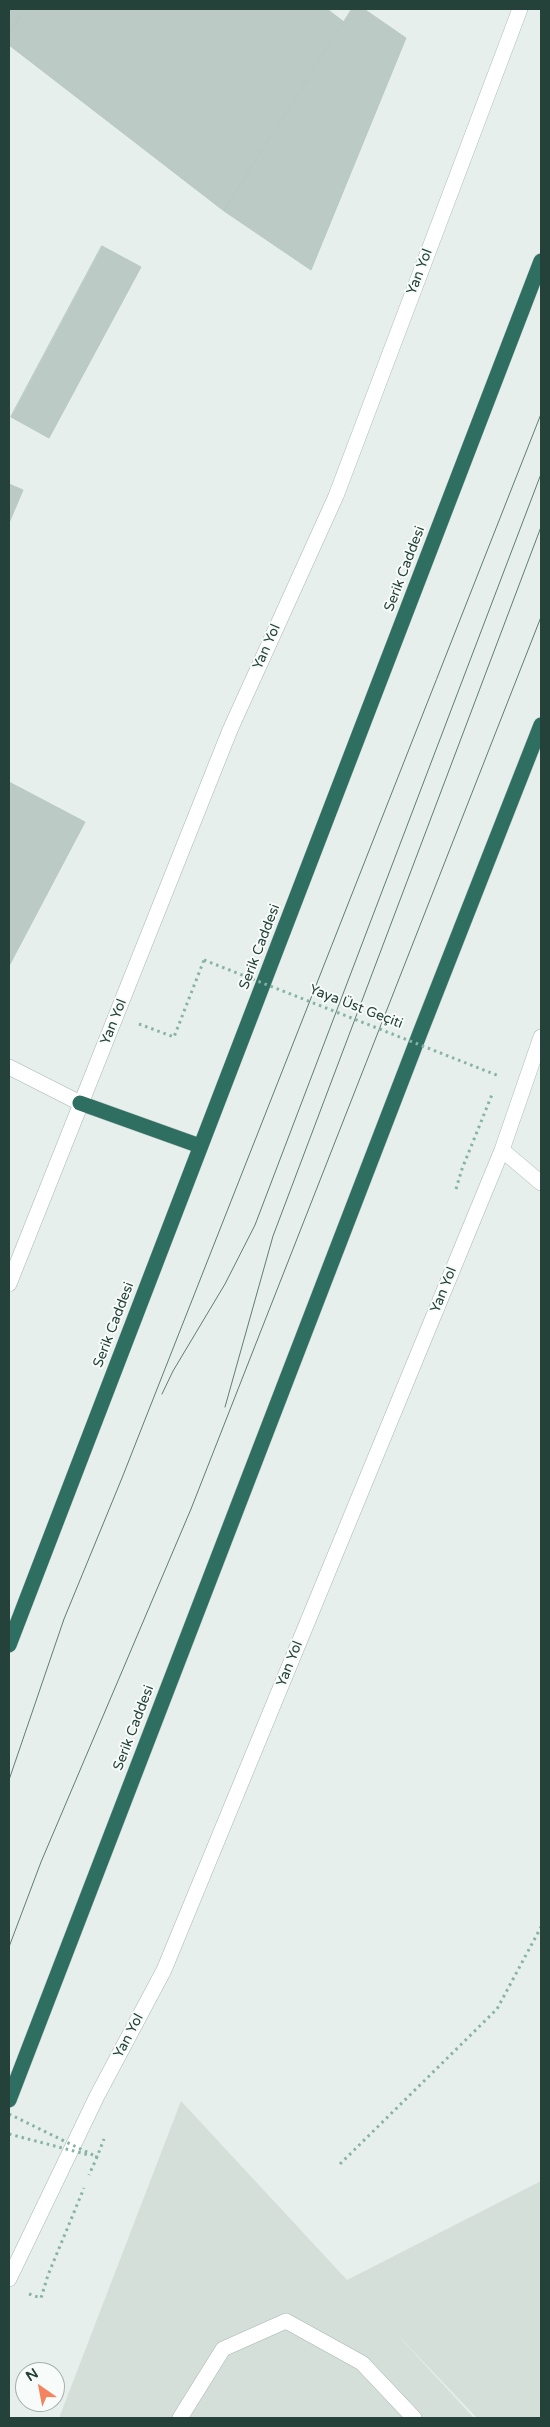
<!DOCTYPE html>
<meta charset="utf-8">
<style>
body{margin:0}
#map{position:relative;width:550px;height:2427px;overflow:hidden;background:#e6efeb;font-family:"Varela Round",sans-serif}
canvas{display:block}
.frame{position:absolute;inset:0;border:10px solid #24423a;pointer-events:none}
.north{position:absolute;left:15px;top:2362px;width:50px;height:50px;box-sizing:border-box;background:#f7fbf9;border:1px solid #a3b1ad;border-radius:50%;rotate:327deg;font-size:14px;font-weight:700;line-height:20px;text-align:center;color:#24423a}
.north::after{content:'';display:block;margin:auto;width:18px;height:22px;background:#f4845f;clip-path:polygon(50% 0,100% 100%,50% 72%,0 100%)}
</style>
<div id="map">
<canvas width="550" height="2427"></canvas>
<div class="frame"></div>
<div class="north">N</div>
</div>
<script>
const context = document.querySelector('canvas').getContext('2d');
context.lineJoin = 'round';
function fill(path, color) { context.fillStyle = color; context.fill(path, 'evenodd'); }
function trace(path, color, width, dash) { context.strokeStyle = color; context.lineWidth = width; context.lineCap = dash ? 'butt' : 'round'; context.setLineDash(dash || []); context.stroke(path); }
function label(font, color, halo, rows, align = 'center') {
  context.font = font + ' "Varela Round",sans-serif'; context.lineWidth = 4; context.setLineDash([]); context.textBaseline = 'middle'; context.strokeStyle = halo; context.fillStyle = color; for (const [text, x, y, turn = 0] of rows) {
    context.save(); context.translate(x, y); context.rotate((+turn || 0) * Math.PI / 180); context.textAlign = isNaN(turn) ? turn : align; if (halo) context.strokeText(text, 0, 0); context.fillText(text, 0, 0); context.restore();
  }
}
fill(new Path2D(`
 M181,2101L347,2280L541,2181V2418H477L392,2329L474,2418H59Z`), '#d4dfda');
const building = new Path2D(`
 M9,9H27L9,33Z
 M27,9H327L344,22L224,211L9,45V33Z
 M352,9H364L406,38L311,270L224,211Z
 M102,246L141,267L49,438L11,417Z
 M9,484L23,490L9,523Z
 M9,782L85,822L9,966Z`);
fill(building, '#bbcac4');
trace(building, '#b8c9c2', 1);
const minor = new Path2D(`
 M9,1067L80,1103
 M502,1150L541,1183
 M9,1284L230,730L336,496L520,9
 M9,2279L97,2096L164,1970L502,1150L541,1037
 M180,2418L223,2349L286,2321L362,2363L414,2418`);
const highway = new Path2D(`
 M80,1103L200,1146
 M9,1645L541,261
 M9,2100L420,1033L541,725`);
trace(minor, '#a8b8b2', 16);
trace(highway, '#c2cac8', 16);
trace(new Path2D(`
 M139,1024L174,1037L204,960
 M456,1189L462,1169L493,1092
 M340,2164L497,2009L541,1927
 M29,2294L41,2298L48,2275L84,2188`), '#86b3a5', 3, [2.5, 4]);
trace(minor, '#fff', 15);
trace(highway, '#2f6f62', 15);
trace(new Path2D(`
 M162,1394L173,1371L225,1284L255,1225L541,474
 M225,1407L273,1236L541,527
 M9,1780L64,1619L122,1478L541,414
 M9,1947L41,1862L191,1509L541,617`), '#5f7d75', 1);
trace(new Path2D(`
 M204,960L499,1076
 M9,2114L97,2157L89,2175
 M9,2134L89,2155
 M95,2157H97L104,2139`), '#86b3a5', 3, [2.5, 4]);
label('14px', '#24423a', '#f7fbf9', [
 ["Yan Yol",420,272,-69],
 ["Serik Caddesi",405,569,-69],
 ["Yan Yol",267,647,-66],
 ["Serik Caddesi",260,947,-69],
 ["Yaya Üst Geçiti",356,1007,21],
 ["Yan Yol",114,1022,-68],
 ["Yan Yol",444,1290,-68],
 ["Serik Caddesi",114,1325,-69],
 ["Yan Yol",290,1664,-68],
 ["Serik Caddesi",134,1728,-69],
 ["Yan Yol",129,2036,-62]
]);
</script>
